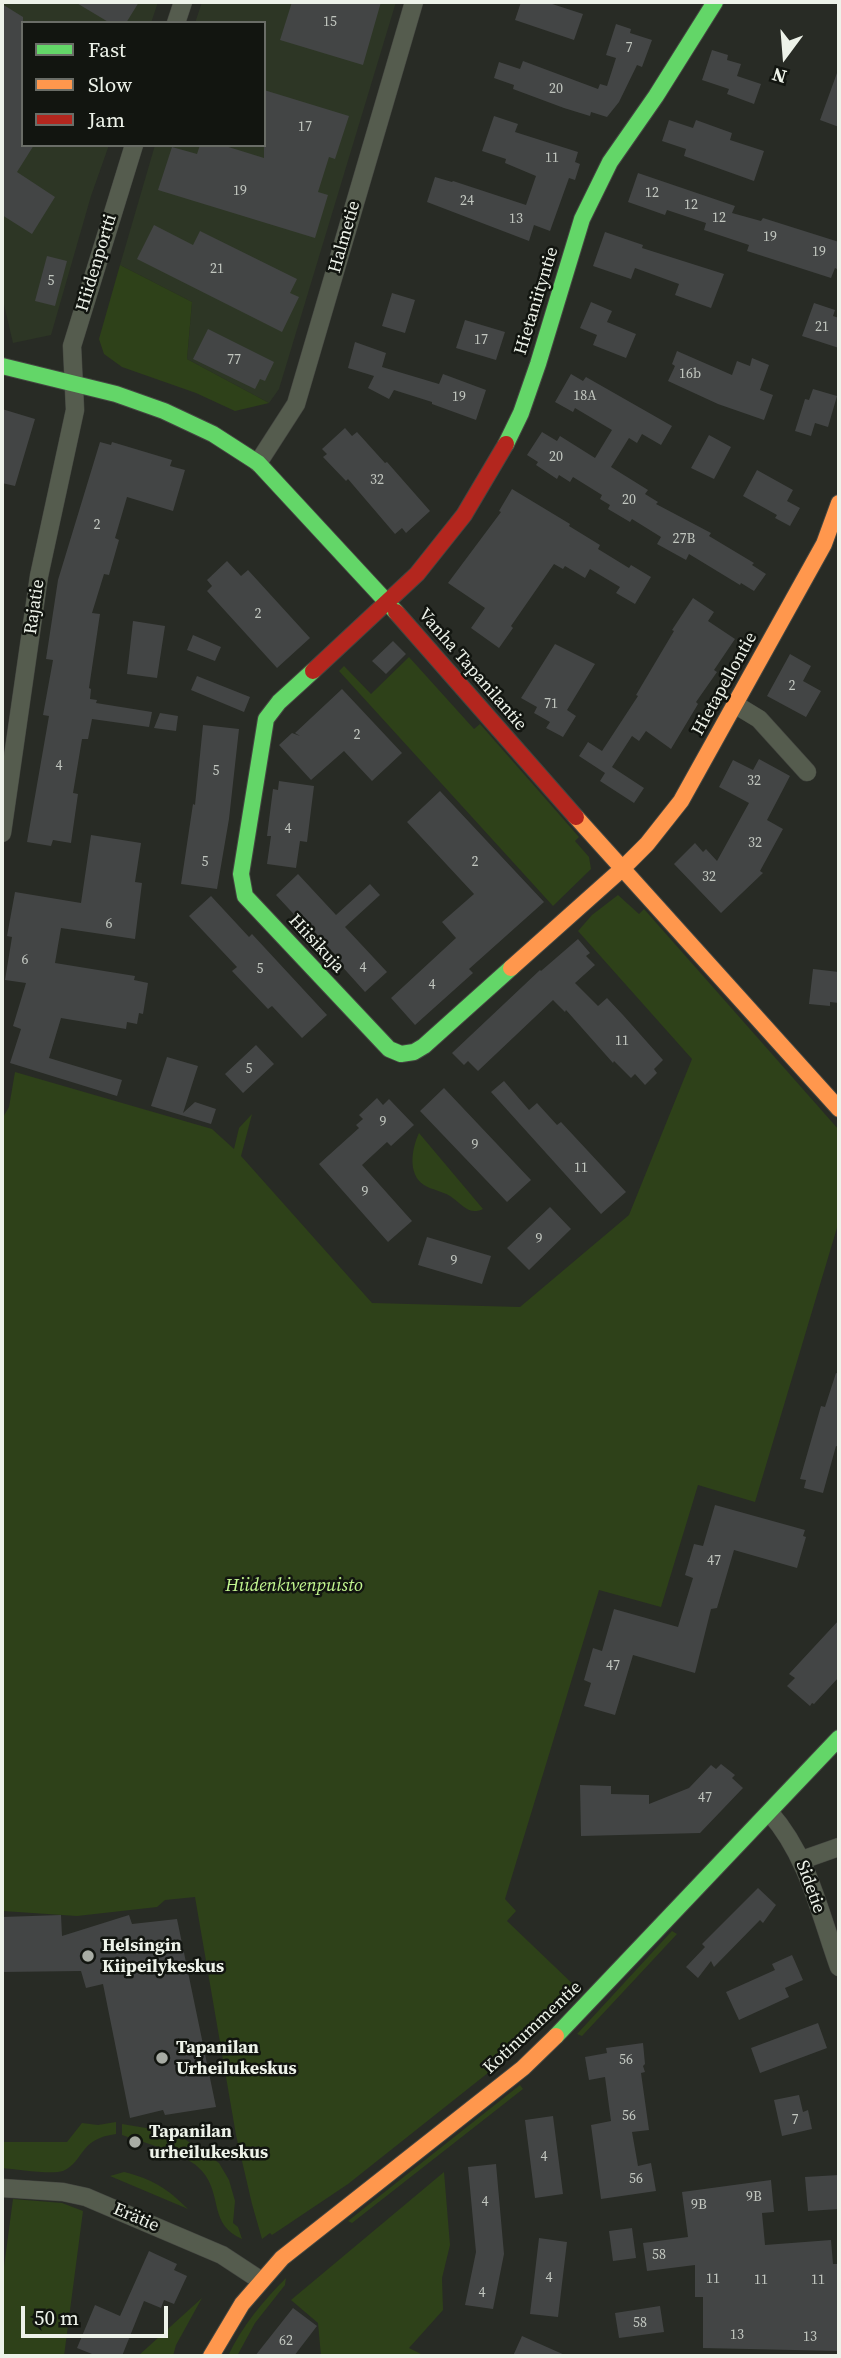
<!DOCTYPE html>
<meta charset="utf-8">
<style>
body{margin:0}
#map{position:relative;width:841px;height:2358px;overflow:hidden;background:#282b25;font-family:"Source Serif 4",serif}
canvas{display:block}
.frame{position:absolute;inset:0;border:4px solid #edf2e9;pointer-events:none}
.legend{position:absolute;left:21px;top:21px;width:245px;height:126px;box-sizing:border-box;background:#121510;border:2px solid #6a6d67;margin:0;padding:9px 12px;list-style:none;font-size:21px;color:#edf2e9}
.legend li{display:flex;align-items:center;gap:14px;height:35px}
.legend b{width:35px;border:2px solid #6a6d67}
.north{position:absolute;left:750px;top:21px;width:70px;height:70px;-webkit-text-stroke:5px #121510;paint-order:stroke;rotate:196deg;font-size:19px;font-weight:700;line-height:28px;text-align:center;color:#edf2e9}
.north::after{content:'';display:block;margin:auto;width:24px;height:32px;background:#edf2e9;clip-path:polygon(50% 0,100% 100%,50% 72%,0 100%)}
.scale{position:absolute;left:21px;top:2306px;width:147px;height:32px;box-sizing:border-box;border:4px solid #edf2e9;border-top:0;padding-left:9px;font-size:21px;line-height:24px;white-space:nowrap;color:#edf2e9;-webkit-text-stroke:5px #121510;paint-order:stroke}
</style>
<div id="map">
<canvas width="841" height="2358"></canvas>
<div class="frame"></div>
<ul class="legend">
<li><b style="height:9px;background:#63d668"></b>Fast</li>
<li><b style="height:9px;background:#ff974d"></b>Slow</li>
<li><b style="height:9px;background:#b3261e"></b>Jam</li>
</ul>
<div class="north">N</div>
<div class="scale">50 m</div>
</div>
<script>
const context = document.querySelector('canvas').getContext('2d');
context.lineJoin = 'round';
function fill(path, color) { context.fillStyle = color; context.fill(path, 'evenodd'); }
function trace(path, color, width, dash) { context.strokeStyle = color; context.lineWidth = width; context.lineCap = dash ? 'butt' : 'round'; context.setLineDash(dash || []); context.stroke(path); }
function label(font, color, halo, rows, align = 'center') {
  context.font = font + ' "Source Serif 4",serif'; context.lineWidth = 5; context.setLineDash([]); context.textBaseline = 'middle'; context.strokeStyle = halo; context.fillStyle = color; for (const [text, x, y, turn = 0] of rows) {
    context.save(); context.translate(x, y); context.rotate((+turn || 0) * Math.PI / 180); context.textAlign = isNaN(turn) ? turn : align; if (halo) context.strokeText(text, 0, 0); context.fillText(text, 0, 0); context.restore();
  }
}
fill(new Path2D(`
 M2,2H158L151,23H23V145H109L91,196L51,335L13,343L2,296Z
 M202,2H396L279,389L269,403L187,359L192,302L120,265L155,145H264V23H195Z`), '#2d3625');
fill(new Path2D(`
 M120,265L192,302L187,359L269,403L235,411L196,393L122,367L104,354L99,339Z
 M409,657L474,729L480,724L579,837L575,841L589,857L591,869L553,906L339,671L344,666L371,694Z
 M618,895L639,914L644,909L839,1130V1221L755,1502L698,1485L661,1607L599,1590L505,1899L516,1911L507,1921L577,1988L503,2061L348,2184L272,2235L270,2233L262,2239L252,2204L236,2135L195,1897L165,1900L157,1907L77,1916L3,1911L2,1907V1119L9,1107L15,1072L212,1129L234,1149L239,1128L252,1114L241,1156L372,1303L520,1307L629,1215L692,1059L578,931L592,915Z
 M419,1133L483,1209C469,1216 462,1204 450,1196C442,1191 432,1190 424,1185C407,1174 412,1148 419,1133Z
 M672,1931L677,1934L582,2036L577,2034Z
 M520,2085L523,2089L352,2223L348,2221Z
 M116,2122V2134C78,2139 85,2161 63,2171C51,2175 16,2169 2,2168V2142H67L82,2123L98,2125Z
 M122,2124L176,2133L219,2163L229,2180L235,2201L233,2223L238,2227L242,2239C208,2224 223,2195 202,2171C187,2153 144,2143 122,2135Z
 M124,2172C152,2179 167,2188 188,2209L110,2176Z
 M444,2172L450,2245L442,2278L443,2310L409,2348L425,2356H321L318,2323L291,2300Z
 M13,2199L62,2203L83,2211L64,2356H2V2282Z
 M286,2278L285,2285L255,2323L237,2356H228C242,2326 263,2301 286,2278Z
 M202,2298L176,2345L173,2356H138Z`), '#2e4119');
fill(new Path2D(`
 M75,2H139L126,23H110Z
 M292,2H381L363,65L280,40Z
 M521,2H546L583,14L574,40L515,20Z
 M2,4L23,17V145H34L17,172L55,197L32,234L2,215Z
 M616,24L631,29L630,33L652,40L642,67L637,65L619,102L607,117L591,112L590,116L564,108L513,89L514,85L494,78L499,62L520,69L523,61L598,89L600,84L607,86L616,58L606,55Z
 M712,50L728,55L727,60L741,64L737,76L761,84L754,104L727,94L729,89L702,80Z
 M837,73L839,74V127L820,120Z
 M264,90L349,116L335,159L329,157L318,192L328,195L315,238L158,190L172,147L197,154L200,145H222L264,158Z
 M494,116L518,124L515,132L578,152L575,162L580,164L575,180L569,178L550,231L534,225L529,241L427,202L435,177L452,182L453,181L526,205L536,176L505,163L506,159L482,151Z
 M669,120L693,128L696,120L732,133L730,140L764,151L754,181L684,156L686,149L662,141Z
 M638,173L735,206L732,213L761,221L763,218L839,242V270L835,268L831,278L747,251L749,245L704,230L706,223L667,210L665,215L628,202Z
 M154,225L193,245L200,231L297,279L290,293L299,297L282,332L137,259Z
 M605,232L643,245L642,248L724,274L711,308L675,295L679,284L635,268L631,279L593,266Z
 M47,256L67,261L55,306L35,301Z
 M392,293L415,300L405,333L382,326Z
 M591,302L612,311L607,322L636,334L626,358L593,345L597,335L580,328Z
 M814,303L835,310L833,316L839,318V348L802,336Z
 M465,320L505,332L496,360L456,348Z
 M208,329L274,362L265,381L260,379L255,389L193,359Z
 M355,342L386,353L382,367L439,384L443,374L486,390L476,420L432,404V402L394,390L389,399L368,388L374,376L348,368Z
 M677,351L732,375L737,361L750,366L752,358L769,365L760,390L773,395L764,420L718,404L668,381L675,366L672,364Z
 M571,374L583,381L586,377L672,426L661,445L642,434L637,443L629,438L611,467L648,490L645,494L658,502L656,504L711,533L709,536L754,563L752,565L766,574L754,591L741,583L740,585L689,554L686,560L657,544L661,537L632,519L630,522L608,509L610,505L600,499L602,495L573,477L570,482L559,475L557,479L536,465L538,462L527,455L542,432L557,441L560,436L595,458L612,430L575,408L573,412L555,402Z
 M813,389L837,396L828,427L815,423L811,436L795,431L805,399L809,400Z
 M2,409L35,419L15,486L2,483Z
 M345,428L352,436L357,432L385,463L387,462L430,511L406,533L402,528L395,534L348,479L346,481L323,457L327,454L322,449Z
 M709,435L731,447L714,479L691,468Z
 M100,442L111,445L112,442L172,460L170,466L185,470L173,511L127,497L115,538L119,540L109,575L104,574L92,613L100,614L89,688L91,689L90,699L97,700L96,703L152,712L149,727L92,719L88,739H82L73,793L78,794L71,843L53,840L51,846L27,842L49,716L43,715L53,660L46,659L58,580Z
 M757,470L793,490L787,501L800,508L790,526L775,518L777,515L743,496Z
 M512,489L570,524L569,526L600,545L598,549L629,568L631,565L651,577L635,604L616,593L620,587L590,569L585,578L565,566L563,569L554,564L511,626L513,628L499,648L471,628L485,608L448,583L501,512L499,511Z
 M227,561L241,576L248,570L310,638L277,668L207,591L212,586L207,580Z
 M693,598L714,612L708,621L735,639L714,670L717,672L696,702L698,704L671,749L646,731L639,741L632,736L612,767L644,788L634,803L600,781L605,773L579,756L588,742L602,751L638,696L636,695L674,631L672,630Z
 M133,621L165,626L157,678L127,674Z
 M193,635L221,647L215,661L187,650Z
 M393,641L406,654L386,674L372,661Z
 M555,644L595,664L567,710L576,716L563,737L546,728L550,722L534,713L537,707L521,698Z
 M790,654L811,666L803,681L821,691L806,717L767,696Z
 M197,676L250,697L244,712L191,690Z
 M342,689L402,753L372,781L344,751L311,780L279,745L292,733L300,736L295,733Z
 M160,713L178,716L176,731L154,728Z
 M203,725L239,729L229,819L217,889L181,884L193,804L195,805Z
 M759,759L790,776L767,820L783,829L760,871L763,873L721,913L674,864L695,843L703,852L706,849L717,861L749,803L719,787L733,760L753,770Z
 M279,781L314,786L307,842L300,841L296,868L267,864L271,836H267L273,789L278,790Z
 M440,791L544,902L469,969L473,973L415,1025L391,998L456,938L442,922L474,894L407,822Z
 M91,835L141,843L135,882L142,883L135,939L61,928L55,963L135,976L134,980L148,983L143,1014L139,1013L137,1024L127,1022L126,1029L61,1018L49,1058L122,1080L117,1096L10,1063L21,1029L13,1026L26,983L5,980L12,937L7,936L15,892L81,903Z
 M298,874L336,915L370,884L380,895L345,927L387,972L365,992L339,963L341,961L304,920L302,923L276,895Z
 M211,896L249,937L252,934L327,1015L302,1038L272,1006L268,1009L232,971L237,967L189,916Z
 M578,939L590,953L586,956L595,965L575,983L598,1006L607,998L623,1015L663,1060L654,1069L657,1073L645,1085L635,1074L631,1078L614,1061L613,1063L566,1010L565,1012L553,1000L478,1071L468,1061L464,1065L452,1053L540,970L541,971Z
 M813,969L839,972V1003L830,1002V1006L809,1004Z
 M256,1045L274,1064L243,1093L225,1074Z
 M167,1057L198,1066L183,1113L195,1102L216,1109L211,1124L151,1106Z
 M504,1081L529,1110L537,1103L557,1125L561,1122L626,1192L601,1214L491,1092Z
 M444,1088L531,1180L507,1202L420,1111Z
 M377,1098L383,1105L389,1099L414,1125L391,1146L387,1142L362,1165L412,1221L388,1242L319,1164L359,1128L356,1125L363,1119L359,1115Z
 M550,1207L571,1229L529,1270L507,1248Z
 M427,1237L491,1256L482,1284L418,1265Z
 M836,1373L839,1374V1447L836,1446L823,1493L804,1488L806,1480L800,1479L821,1406L825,1407Z
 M715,1505L805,1530L803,1536L806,1537L797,1568L734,1550L717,1608L711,1609L695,1673L633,1655L615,1715L584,1706L591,1683L584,1680L593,1648L602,1651L614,1609L678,1627L693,1578L685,1575L694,1544L703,1546Z
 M839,1620V1677L814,1704L812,1703L810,1706L787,1686L795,1678L789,1674Z
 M721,1764L735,1775L732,1778L743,1788L700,1833L581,1836L580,1785L611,1786V1794L649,1795V1804L689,1788L711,1765L716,1769Z
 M758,1888L776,1905L763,1923L760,1920L714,1967L711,1961L698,1978L686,1967L705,1947L702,1944Z
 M61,1915L62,1936L129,1915L132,1924L177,1919L216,2107L165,2115L163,2110L130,2118L103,1984L86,1988L81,1971L2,1972V1917Z
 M792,1955L803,1980L785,1988L789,1997L739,2020L726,1992L775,1970L772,1964Z
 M818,2023L827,2048L760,2073L751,2048Z
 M643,2043L645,2064L643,2066L645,2072L641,2073L649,2130L632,2132L638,2166L651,2163L656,2191L601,2199L591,2125L611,2121L605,2077L589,2080L585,2057L607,2053L606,2048Z
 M799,2095L803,2112L808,2110L812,2129L782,2136L774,2100Z
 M553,2116L563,2194L535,2198L525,2120Z
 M496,2164L504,2254L493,2309L465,2305L476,2252L468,2167Z
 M839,2175V2209L808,2211L805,2177Z
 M771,2180L774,2212L762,2213L765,2245L831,2240L833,2264H839V2351L703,2348V2297H695V2265L647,2271L643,2243L688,2237L682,2192Z
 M632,2228L636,2258L613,2261L609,2231Z
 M539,2238L567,2242L558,2317L530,2314Z
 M149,2251L177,2264L174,2270L187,2276L174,2304L164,2300L161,2308L144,2301L122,2356H97L77,2348L95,2305L120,2316Z
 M660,2306L664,2332L619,2338L615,2313Z
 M293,2308L317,2326L294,2356H255Z
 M522,2336L567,2356H513Z`), '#434545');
const street = new Path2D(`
 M176,23L183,2
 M258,463L296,404L414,2
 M736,705L759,719L807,772
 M2,833L39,576L75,410L72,346L134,145
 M770,1813C808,1856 820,1914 839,1967
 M802,1860L839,1847
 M2,2188L63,2192L86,2197L222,2255L260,2280`);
const fast = new Path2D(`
 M2,366L116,394L164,411L213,434L258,463L396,612
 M506,444L521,413L538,364L582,219L610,162L656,96L715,2
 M313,671L279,702L266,719L241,874L245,896L389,1049L401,1054L414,1052L424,1046L511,968
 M556,2036L839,1738`);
const slow = new Path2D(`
 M576,817L839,1109
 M511,968L622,869L647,844L681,801L824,544L839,503
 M211,2356L242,2304L282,2258L523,2068L556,2036`);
const jam = new Path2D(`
 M396,612L576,817
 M313,671L417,574L464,515L506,444`);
trace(street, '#444641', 19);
trace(fast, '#444641', 18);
trace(slow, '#444641', 18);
trace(jam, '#444641', 18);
trace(street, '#555c4e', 18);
trace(fast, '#63d668', 16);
trace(slow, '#ff974d', 16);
trace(jam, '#b3261e', 16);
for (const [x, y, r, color] of [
 [88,1956,7,"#a8aca4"],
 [162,2058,7,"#a8aca4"],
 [135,2142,7,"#a8aca4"]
]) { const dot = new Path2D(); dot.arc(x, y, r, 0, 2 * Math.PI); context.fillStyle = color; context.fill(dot); trace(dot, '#121510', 2.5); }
label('14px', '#c2c7c0', null, [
 ["15",330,22],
 ["7",629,48],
 ["20",556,89],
 ["17",305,127],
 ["11",552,158],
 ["19",240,191],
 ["12",652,193],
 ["24",467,201],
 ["12",691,205],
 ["12",719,218],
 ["13",516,219],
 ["19",770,237],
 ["19",819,252],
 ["21",217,269],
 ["5",51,281],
 ["21",822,327],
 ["17",481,340],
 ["77",234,360],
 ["16b",690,374],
 ["18A",585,396],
 ["19",459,397],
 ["20",556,457],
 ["32",377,480],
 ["20",629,500],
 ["2",97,525],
 ["27B",684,539],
 ["2",258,614],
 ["2",792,686],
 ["71",551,704],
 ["2",357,735],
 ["4",59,766],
 ["5",216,771],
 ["32",754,781],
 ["4",288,829],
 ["32",755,843],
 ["5",205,862],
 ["2",475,862],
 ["32",709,877],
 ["6",109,924],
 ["6",25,960],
 ["4",363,968],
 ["5",260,969],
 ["4",432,985],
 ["11",622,1041],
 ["5",249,1069],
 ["9",383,1122],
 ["9",475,1145],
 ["11",581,1168],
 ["9",365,1192],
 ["9",539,1239],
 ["9",454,1261],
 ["47",714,1561],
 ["47",613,1666],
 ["47",705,1798],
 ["56",626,2060],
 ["56",629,2116],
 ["7",795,2120],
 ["4",544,2157],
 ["56",636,2179],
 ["9B",754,2197],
 ["4",485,2202],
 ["9B",699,2205],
 ["58",659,2255],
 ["4",549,2278],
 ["11",713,2279],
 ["11",761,2280],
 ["11",818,2280],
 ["4",482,2293],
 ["58",640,2323],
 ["13",737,2335],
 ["13",810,2337],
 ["62",286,2341]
]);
label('18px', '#edf2e9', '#121510', [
 ["Halmetie",345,237,-74],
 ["Hiidenportti",97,263,-73],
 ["Hietaniityntie",537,301,-73],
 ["Rajatie",35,607,-82],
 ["Vanha Tapanilantie",472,670,49],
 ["Hietapellontie",725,684,-61],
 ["Hiisikuja",316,944,47],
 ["Sidetie",810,1887,70],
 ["Kotinummentie",533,2028,-43],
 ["Erätie",136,2218,23]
]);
label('italic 18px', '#c3f791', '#121510', [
 ["Hiidenkivenpuisto",294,1586]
]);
label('bold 18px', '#edf2e9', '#121510', [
 ["Helsingin",102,1946],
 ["Kiipeilykeskus",102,1967],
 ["Tapanilan",176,2048],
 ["Urheilukeskus",176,2069],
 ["Tapanilan",149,2132],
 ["urheilukeskus",149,2153]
], 'left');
</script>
